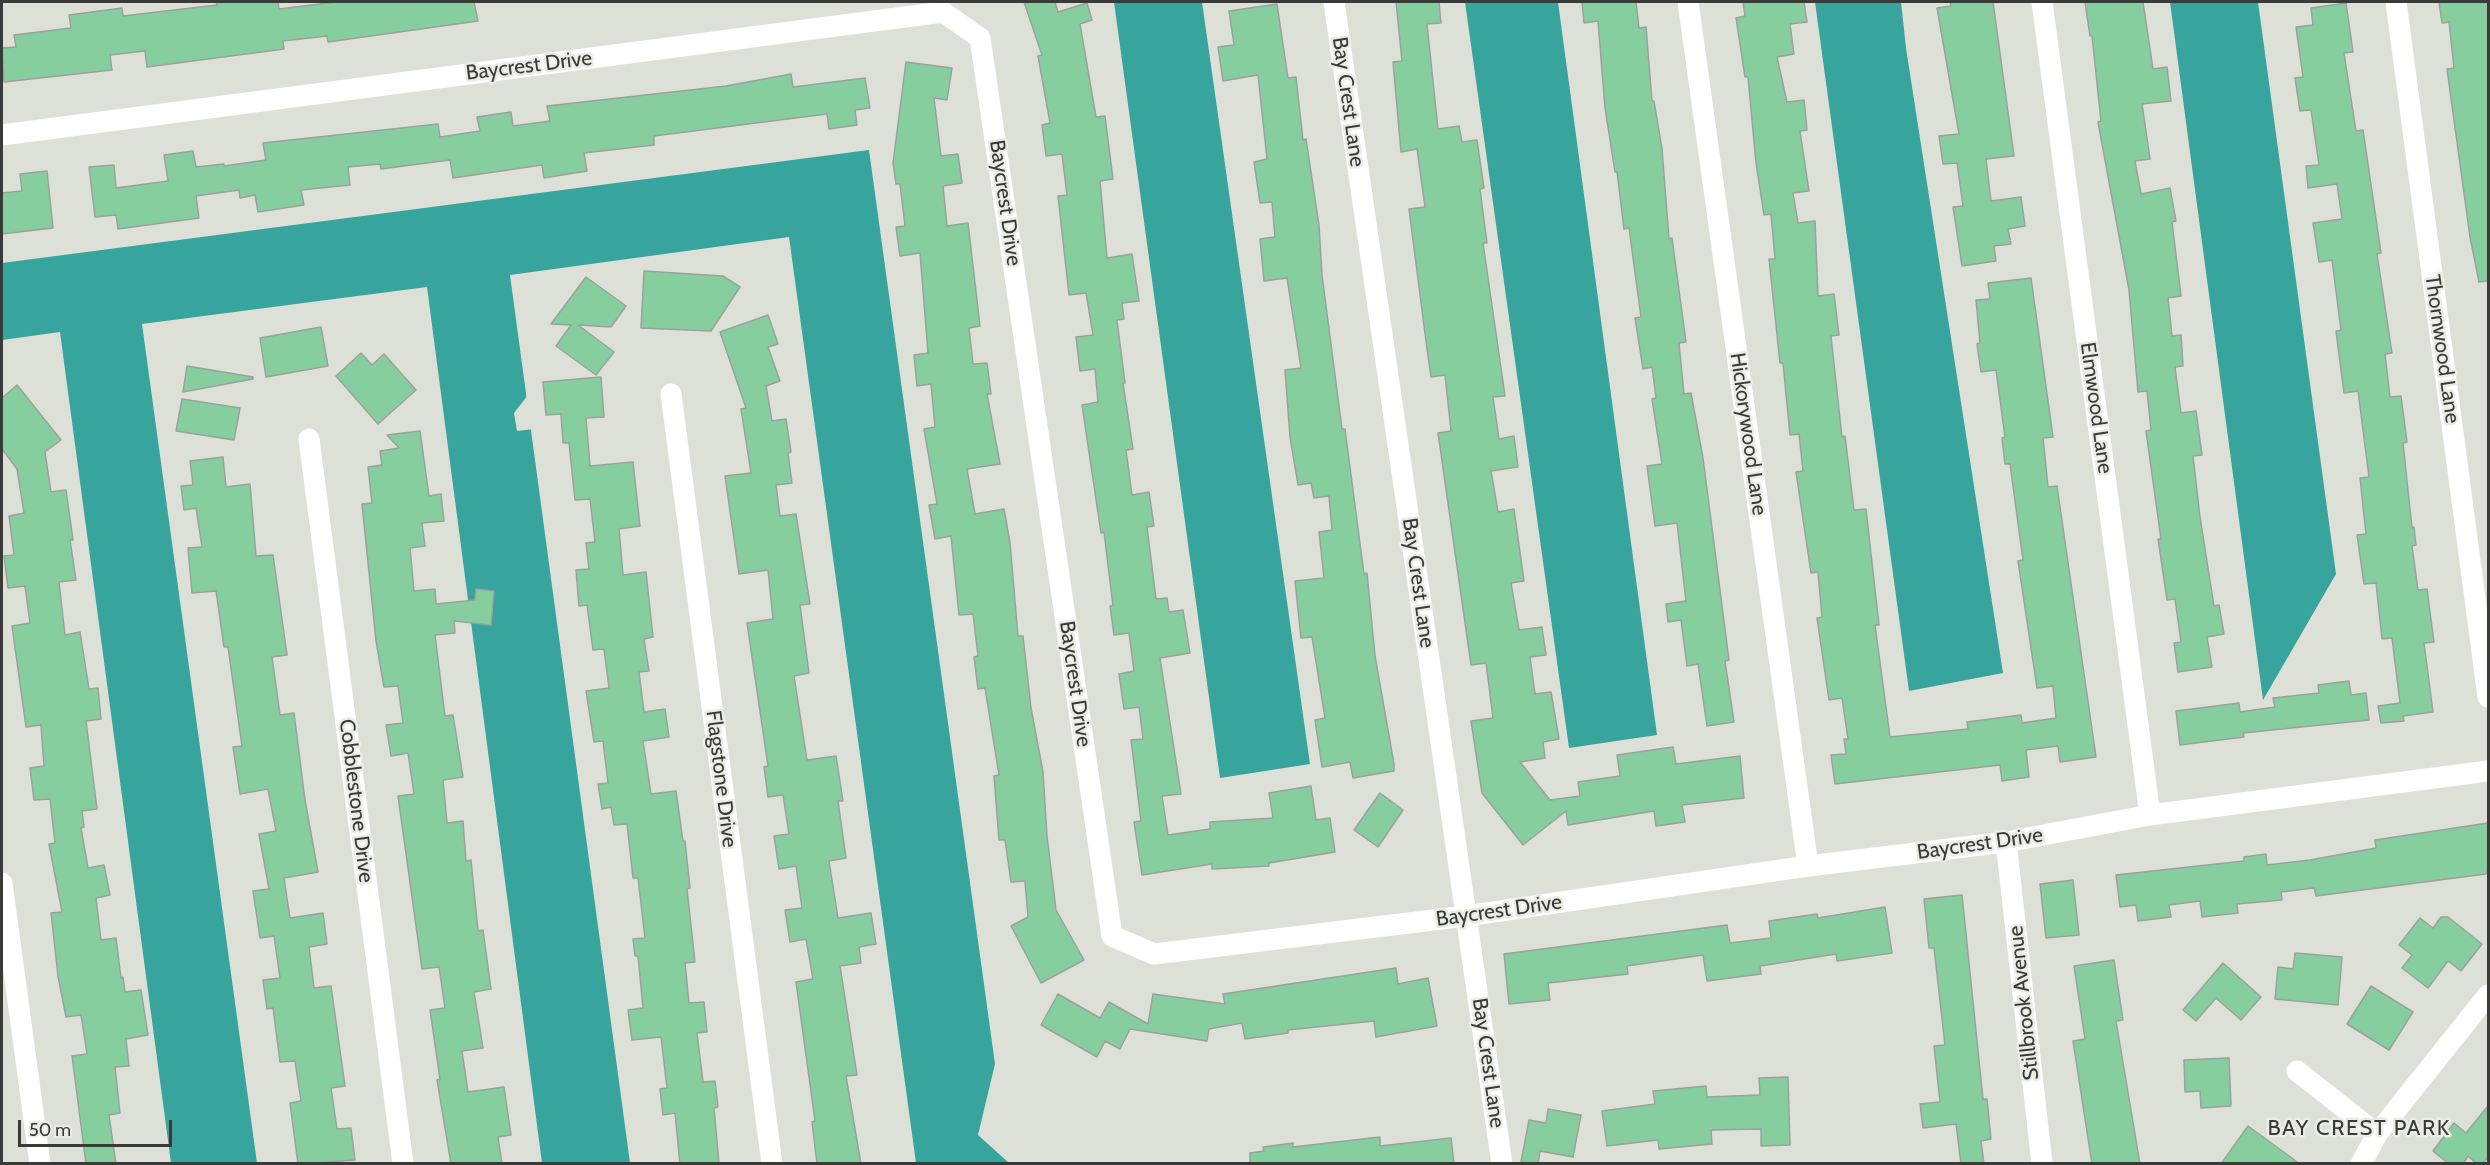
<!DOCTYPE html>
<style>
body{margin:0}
#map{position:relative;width:2490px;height:1165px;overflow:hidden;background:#dde0d7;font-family:Cabin,sans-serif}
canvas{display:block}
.frame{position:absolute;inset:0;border:3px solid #3a3b38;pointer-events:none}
.scale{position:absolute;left:18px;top:1120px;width:154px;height:27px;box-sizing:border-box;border:3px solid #3a3b38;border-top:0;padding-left:8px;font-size:18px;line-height:21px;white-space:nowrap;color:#3a3b38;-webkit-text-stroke:4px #eaede4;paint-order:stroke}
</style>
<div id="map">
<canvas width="2490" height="1165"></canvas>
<div class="frame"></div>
<div class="scale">50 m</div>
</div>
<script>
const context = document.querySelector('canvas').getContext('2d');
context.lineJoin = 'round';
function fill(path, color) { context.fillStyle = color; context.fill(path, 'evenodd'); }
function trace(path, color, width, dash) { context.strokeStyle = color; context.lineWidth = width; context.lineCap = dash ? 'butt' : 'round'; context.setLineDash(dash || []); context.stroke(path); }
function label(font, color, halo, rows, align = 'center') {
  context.font = font + ' Cabin,sans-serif'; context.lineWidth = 5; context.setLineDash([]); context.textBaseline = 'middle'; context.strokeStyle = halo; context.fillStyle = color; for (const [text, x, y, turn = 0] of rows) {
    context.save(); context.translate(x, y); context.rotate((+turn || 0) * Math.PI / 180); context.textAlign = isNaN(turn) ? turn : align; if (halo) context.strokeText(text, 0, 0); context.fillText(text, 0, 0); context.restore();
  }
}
fill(new Path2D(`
 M1114,2H1202L1310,764L1220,778Z
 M1465,2H1558L1657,735L1569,748Z
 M1815,2H1901L1906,48L2003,673L1909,691Z
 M2170,2H2258L2336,574L2263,700Z
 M869,150L995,1064L978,1135L1009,1163H916L789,237L510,275L630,1163H542L427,287L142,324L257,1163H171L60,332L2,340V263Z`), '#37a49e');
fill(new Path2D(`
 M528,395L534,429L517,431L514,413Z`), '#dde0d7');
const building = new Path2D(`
 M216,2H278L279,9L336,2H474L478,21L328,42L327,36L283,41L284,49L147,67L145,51L110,55L112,70L4,82L2,48L16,47L14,35L71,28L69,15L122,8L123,16L217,5Z
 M1024,2H1055L1058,12L1087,3L1092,20L1080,24L1096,117L1105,116L1113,179L1100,181L1107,258L1132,254L1139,301L1122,303L1124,319L1117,320L1125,383H1123L1133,449L1126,450L1132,495L1149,492L1154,526L1147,527L1156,599L1167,598L1169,612L1183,610L1190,653L1160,658L1181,794L1162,796L1168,835L1210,829V822L1273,818L1269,793L1311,786L1316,820L1330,818L1335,852L1269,863V866L1212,869V864L1142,875L1134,822L1141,821L1131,740L1143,739L1139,707L1124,709L1119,674L1134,671L1129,633L1114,635L1110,606H1113L1104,532L1101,533L1082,405L1098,402L1095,369L1080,371L1076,337L1093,335L1086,293L1069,295L1058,196L1067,195L1062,154L1046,156L1042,125L1050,123L1038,56L1042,55Z
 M1396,2H1439L1441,23L1427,24L1438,129L1459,126L1462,142L1477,140L1484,188L1480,189L1487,243H1483L1505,396L1493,397L1499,439L1514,436L1518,467L1491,471L1498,512L1514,509L1524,581L1511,583L1519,630L1542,627L1546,655L1530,657L1535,694L1551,692L1559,739L1543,742L1545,758L1520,762L1550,800L1580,796L1578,782L1620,776L1617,755L1673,747L1676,764L1740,756L1744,798L1682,805L1685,822L1656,826L1654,811L1568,825L1566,811L1523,845L1482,793L1471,721L1493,718L1486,663L1471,665L1438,433L1451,431L1445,375L1431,377L1427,349L1409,209L1425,207L1417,149L1401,152L1393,62L1402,61Z
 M1582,2H1636L1639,28L1646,27L1652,101H1654L1662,149L1669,239L1672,238L1686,342L1679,343L1684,394L1691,393L1703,458L1729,660L1725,661L1734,722L1707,726L1698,664L1687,666L1681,620L1668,622L1666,604L1686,601L1677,523L1655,526L1647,466L1662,464L1652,399L1656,398L1652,367L1643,369L1635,318L1641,317L1629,228L1624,229L1617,172H1615L1605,108L1598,21L1584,23Z
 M1743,2H1804L1807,22L1790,24L1794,54L1777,57L1787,102L1804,100L1807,130L1800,131L1809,191L1793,193L1798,223L1815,221L1818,296L1834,294L1839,335L1831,336L1842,437L1845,436L1854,510L1866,509L1879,625H1875L1890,737L1968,729L1967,722L2021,715L2022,723L2056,718L2053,686L2037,688L2018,561L2023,560L2010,464H2005L2002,438L2005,437L1996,370L1981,372L1977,344L1980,343L1976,300L1990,299L1988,283L2031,278L2053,437L2043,438L2048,487L2057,486L2096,757L2060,762L2058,746L2026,750L2029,777L2002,781L2000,765L1835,784L1831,755L1846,754L1844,739H1848L1842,698L1829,700L1817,618L1822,617L1818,572L1811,573L1796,472L1803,471L1799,434L1790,435L1783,363H1780L1769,259H1775L1771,214L1764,215L1756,163L1748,77H1745L1736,18L1745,16Z
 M1950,2H1993L2014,156L1986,159L1991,201L2021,197L2025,226L2008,229L2011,244L1994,246L1996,261L1962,266L1953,207L1963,206L1957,163L1943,164L1939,136L1959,134L1937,8L1951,6Z
 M2085,2H2143L2153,69L2167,67L2171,101L2142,104L2150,159L2135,161L2141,194L2170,188L2176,221L2172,222L2181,296L2168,298L2172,336L2181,335L2183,366L2175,367L2181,413L2196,411L2202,455L2193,456L2200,517L2214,606L2219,605L2224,634L2207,637L2212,667L2178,672L2174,643L2181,642L2175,599L2167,600L2158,539H2161L2146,431L2151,430L2147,391L2138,392L2129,290L2098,122L2101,121L2092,36H2090Z
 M2439,2H2488V281L2479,282L2470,237L2447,69L2454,68L2449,22L2442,23Z
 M2346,3L2353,52L2344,53L2356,131L2363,130L2381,253L2377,254L2392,353L2385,354L2390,397L2401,396L2407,442L2403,443L2412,528L2414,527L2416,545L2412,546L2418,590L2427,589L2434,642L2424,643L2433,712L2403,716L2404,721L2381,723L2378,706L2400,703L2392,638L2382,639L2376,583L2364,584L2357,535L2366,534L2360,478L2369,477L2358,391L2344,393L2336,331L2341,330L2332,260L2319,262L2313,223L2342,219L2337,184L2308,188L2306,166L2319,165L2311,110L2300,111L2295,78L2303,77L2296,27L2313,25L2311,8Z
 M1277,4L1288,78L1296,77L1303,140L1306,139L1319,225L1322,275L1342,429H1345L1364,574L1367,573L1375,656L1394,764V771L1353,778L1350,762L1322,767L1315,720L1325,718L1312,637L1301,638L1295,581L1324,578L1319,532L1332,530L1329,496L1314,498L1311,483L1298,485L1290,437L1285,370L1301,368L1287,278L1264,281L1260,239L1275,237L1272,202L1260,203L1254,162L1267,159L1258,75L1223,81L1218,47L1234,45L1229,11Z
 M906,62L952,68L947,100L934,98L941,156L958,154L962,183L943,186L947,226L968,223L980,326L969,328L973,364L987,363L991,394H987L1000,464L967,469L975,514L1004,509L1010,543L1018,636H1023L1031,708L1043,772L1047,836L1056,910L1084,960L1041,983L1011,926L1028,917L1025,881L1011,882L1005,840H999L994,776L999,775L985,688L978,689L974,657L978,656L973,614L959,615L951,536L935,539L929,505L937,504L924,429L935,427L931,384L917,386L914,355L928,353L920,253L900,256L896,227L905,226L900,184H896L893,163Z
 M791,74L793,87L865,78L870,108L855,110L857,125L829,129L827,114L654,136V145L584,153L587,171L544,178L542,165L453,178L450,160L381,169L380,164L348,167L350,185L301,190L304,205L258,212L255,195L240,198L239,190L196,196L199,218L118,229L116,215L95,217L89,167L114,165L116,188L168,181L164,155L193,151L196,167L224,164V166L266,160L263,143L438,124L440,137L480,131L477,117L511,112L513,126L550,121L547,106L726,86Z
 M47,171L53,228L2,234V193L22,191L20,174Z
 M644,271L723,276L740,287L711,331L641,328Z
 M586,277L626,306L611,327L578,325L614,352L596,375L556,346L571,325L551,324Z
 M768,315L778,344L768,347L780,381L766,386L772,421L786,419L791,452L788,453L792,483L776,485L780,516L796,514L810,604L800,605L809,673L794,676L807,760L836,756L843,801H838L846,858L829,861L838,918L871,913L876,944L859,947L861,963L840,966L857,1075L846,1076L861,1164H817L812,1122L815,1121L796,982L813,979L806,939L790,942L785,910L802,908L796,866L779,869L774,836L789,834L783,795L768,797L764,767L768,766L747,623L773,619L768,570L739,574L725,476L751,473L741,409L746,408L720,332Z
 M321,327L328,366L266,377L260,338Z
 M361,353L372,365L384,354L416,390L378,424L336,376Z
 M187,366L253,377V379L183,392Z
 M601,377L604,417L586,418L590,466L633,462L640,526L619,529L623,575L646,572L653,637L644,639L649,671L639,672L644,712L665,709L669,737L643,741L651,794L676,791L683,841H685L690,888L687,889L695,962L685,963L689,1003L704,1002L707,1032L697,1033L703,1082L715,1081L718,1107L714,1108L719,1164H680L675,1113L663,1115L660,1089L667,1088L661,1037L632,1040L628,1010L643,1008L638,956H635L633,939L645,938L638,878H633L627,824L614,825L611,807L602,809L598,784L608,783L603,741L594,742L586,691L609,688L604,649L593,650L587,605L579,606L576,570L589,569L586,543L595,542L590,499L575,500L569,443H563L561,414L546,415L543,382Z
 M17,385L61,440L45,452L51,492L66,490L73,540H70L76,580L59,582L65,635L80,632L89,689L98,688L101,719L86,721L97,809L82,811L84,827L81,828L88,868L104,865L110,895L96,898L101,940L116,938L121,978L123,977L125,992L141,990L148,1035L126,1039L129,1066L115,1067L120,1113L109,1115L116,1164H86L72,1056L87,1054L81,1015L66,1017L58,976L51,913L62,912L49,844L55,843L50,799L34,800L30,768L44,766L41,725L26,727L12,626L30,623L25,586L8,588L4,556L14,555L9,516L24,513L17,469L2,449V398Z
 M182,399L240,408L234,440L176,431Z
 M420,431L429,496L441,494L444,521L422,523L425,546L410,548L414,591L435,589L436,604L475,600L476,589L494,591L491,625L454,621L455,633L435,635L445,716L453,715L463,777L443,780L447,823L463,821L466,861L471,860L478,931L483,930L491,989L474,992L483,1048L462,1051L468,1092L504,1087L511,1135L498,1137L502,1164H451L437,1080L440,1079L430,1010L445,1008L439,967L422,969L398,796L414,794L408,753L391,756L386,725L403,723L398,686L384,687L376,641L362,504L372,503L368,467L382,465L380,451L399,448L387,435Z
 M223,457L226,487L250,484L256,556L273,555L287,655L272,657L280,715L294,713L305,800L318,872L284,878L290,918L323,913L327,944L309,947L314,988L331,986L345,1086L331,1088L337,1129L351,1128L355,1160L298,1164L290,1103L301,1101L295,1061L280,1062L273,1008L267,1009L263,980L280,978L274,936L260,938L253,891L269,889L259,834L276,831L268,789L240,794L233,747L242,746L228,647H224L216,591L192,593L188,548L202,547L196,508L184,510L181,486L193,485L190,461Z
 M2349,681L2351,695L2366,693L2369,720L2243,733L2244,737L2180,745L2176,711L2239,703L2240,712L2275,707L2273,698L2319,693L2318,685Z
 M1380,793L1403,810L1378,847L1354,830Z
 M2488,823V870L2486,874L2316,896L2314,888L2281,892L2282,900L2237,904L2238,913L2202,917L2200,901L2169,905L2171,917L2138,921L2136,905L2120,907L2116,875L2244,861V857L2266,854L2267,865L2310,860L2376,848L2375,840Z
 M2073,880L2079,935L2046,938L2040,884Z
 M1962,895L1983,1099H1987L1991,1139L1981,1141L1984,1164H1961L1956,1124L1923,1128L1920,1104L1940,1102L1934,1046L1945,1045L1934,948H1929L1924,899Z
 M1885,907L1892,953L1837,961L1836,954L1760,966L1761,974L1707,981L1703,955L1627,966L1628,974L1548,983L1550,1000L1509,1004L1504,954L1727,925L1730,943L1771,938L1769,921L1817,914L1818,918Z
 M2441,917H2448L2482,944L2461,971L2448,961L2428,988L2402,968L2412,955L2399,945L2420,918L2433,928Z
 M2295,953L2342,957L2338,1005L2275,999L2278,967L2293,969Z
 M2114,960L2123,1020L2116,1021L2140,1164H2092L2073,1041L2085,1039L2074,966Z
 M2223,963L2261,997L2241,1020L2216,998L2196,1021L2183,1010Z
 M1396,968L1398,984L1428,978L1437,1026L1376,1037L1374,1021L1288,1030V1033L1245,1039L1242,1023L1209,1029L1207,1041L1130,1029L1120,1049L1105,1041L1097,1057L1041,1025L1058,994L1100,1018L1109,1002L1148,1024L1153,994L1225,1004L1223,994Z
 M2371,986L2413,1012L2389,1050L2347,1024Z
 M2229,1058L2231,1106L2201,1108L2200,1091L2185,1092L2184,1060Z
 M1788,1077L1790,1145L1761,1146V1129L1711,1130L1712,1144L1659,1149L1658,1140L1607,1146L1602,1111L1655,1104L1653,1091L1706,1086L1707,1097L1760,1095L1759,1078Z
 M2488,1106V1156L2483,1164H2477L2468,1156L2463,1164H2449L2433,1151L2454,1123L2466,1133Z
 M1548,1109L1581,1115L1573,1157L1540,1151L1538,1164L1521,1162L1529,1120L1546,1123Z
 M2248,1126L2300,1164H2221Z
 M1380,1137V1146L1451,1138L1454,1164H1250V1153L1264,1151L1263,1147L1293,1143V1147Z`);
fill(building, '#87ce9f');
trace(building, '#99a29c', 1.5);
trace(new Path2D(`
 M1334,2L1502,1164
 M1688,2L1808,866
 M2042,2L2150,815
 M2396,2L2488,697
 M2,135L943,12L980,38L1112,936L1154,954L1466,916L1808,866L2006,842L2150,815L2488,771
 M671,394L772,1164
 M309,439L403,1164
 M2006,842L2042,1164
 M2,883L40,1164
 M2297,1071L2377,1134
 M2361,1164L2377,1134L2488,995`), '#fff', 21);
label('21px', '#3a3b38', '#eaede4', [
 ["Baycrest Drive",529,66,-7],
 ["Bay Crest Lane",1348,102,82],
 ["Baycrest Drive",1005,203,82],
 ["Thornwood Lane",2442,349,82],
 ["Elmwood Lane",2096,408,82],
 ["Hickorywood Lane",1748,434,82],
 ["Bay Crest Lane",1418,583,82],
 ["Baycrest Drive",1075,684,82],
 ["Flagstone Drive",721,779,83],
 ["Cobblestone Drive",356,801,83],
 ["Baycrest Drive",1980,844,-8],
 ["Baycrest Drive",1499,911,-8],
 ["Stillbrook Avenue",2024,1003,-96],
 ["Bay Crest Lane",1488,1063,82]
]);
context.letterSpacing = '1.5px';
label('22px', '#3a3b38', '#eaede4', [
 ["BAY CREST PARK",2359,1129]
]);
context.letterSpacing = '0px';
</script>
